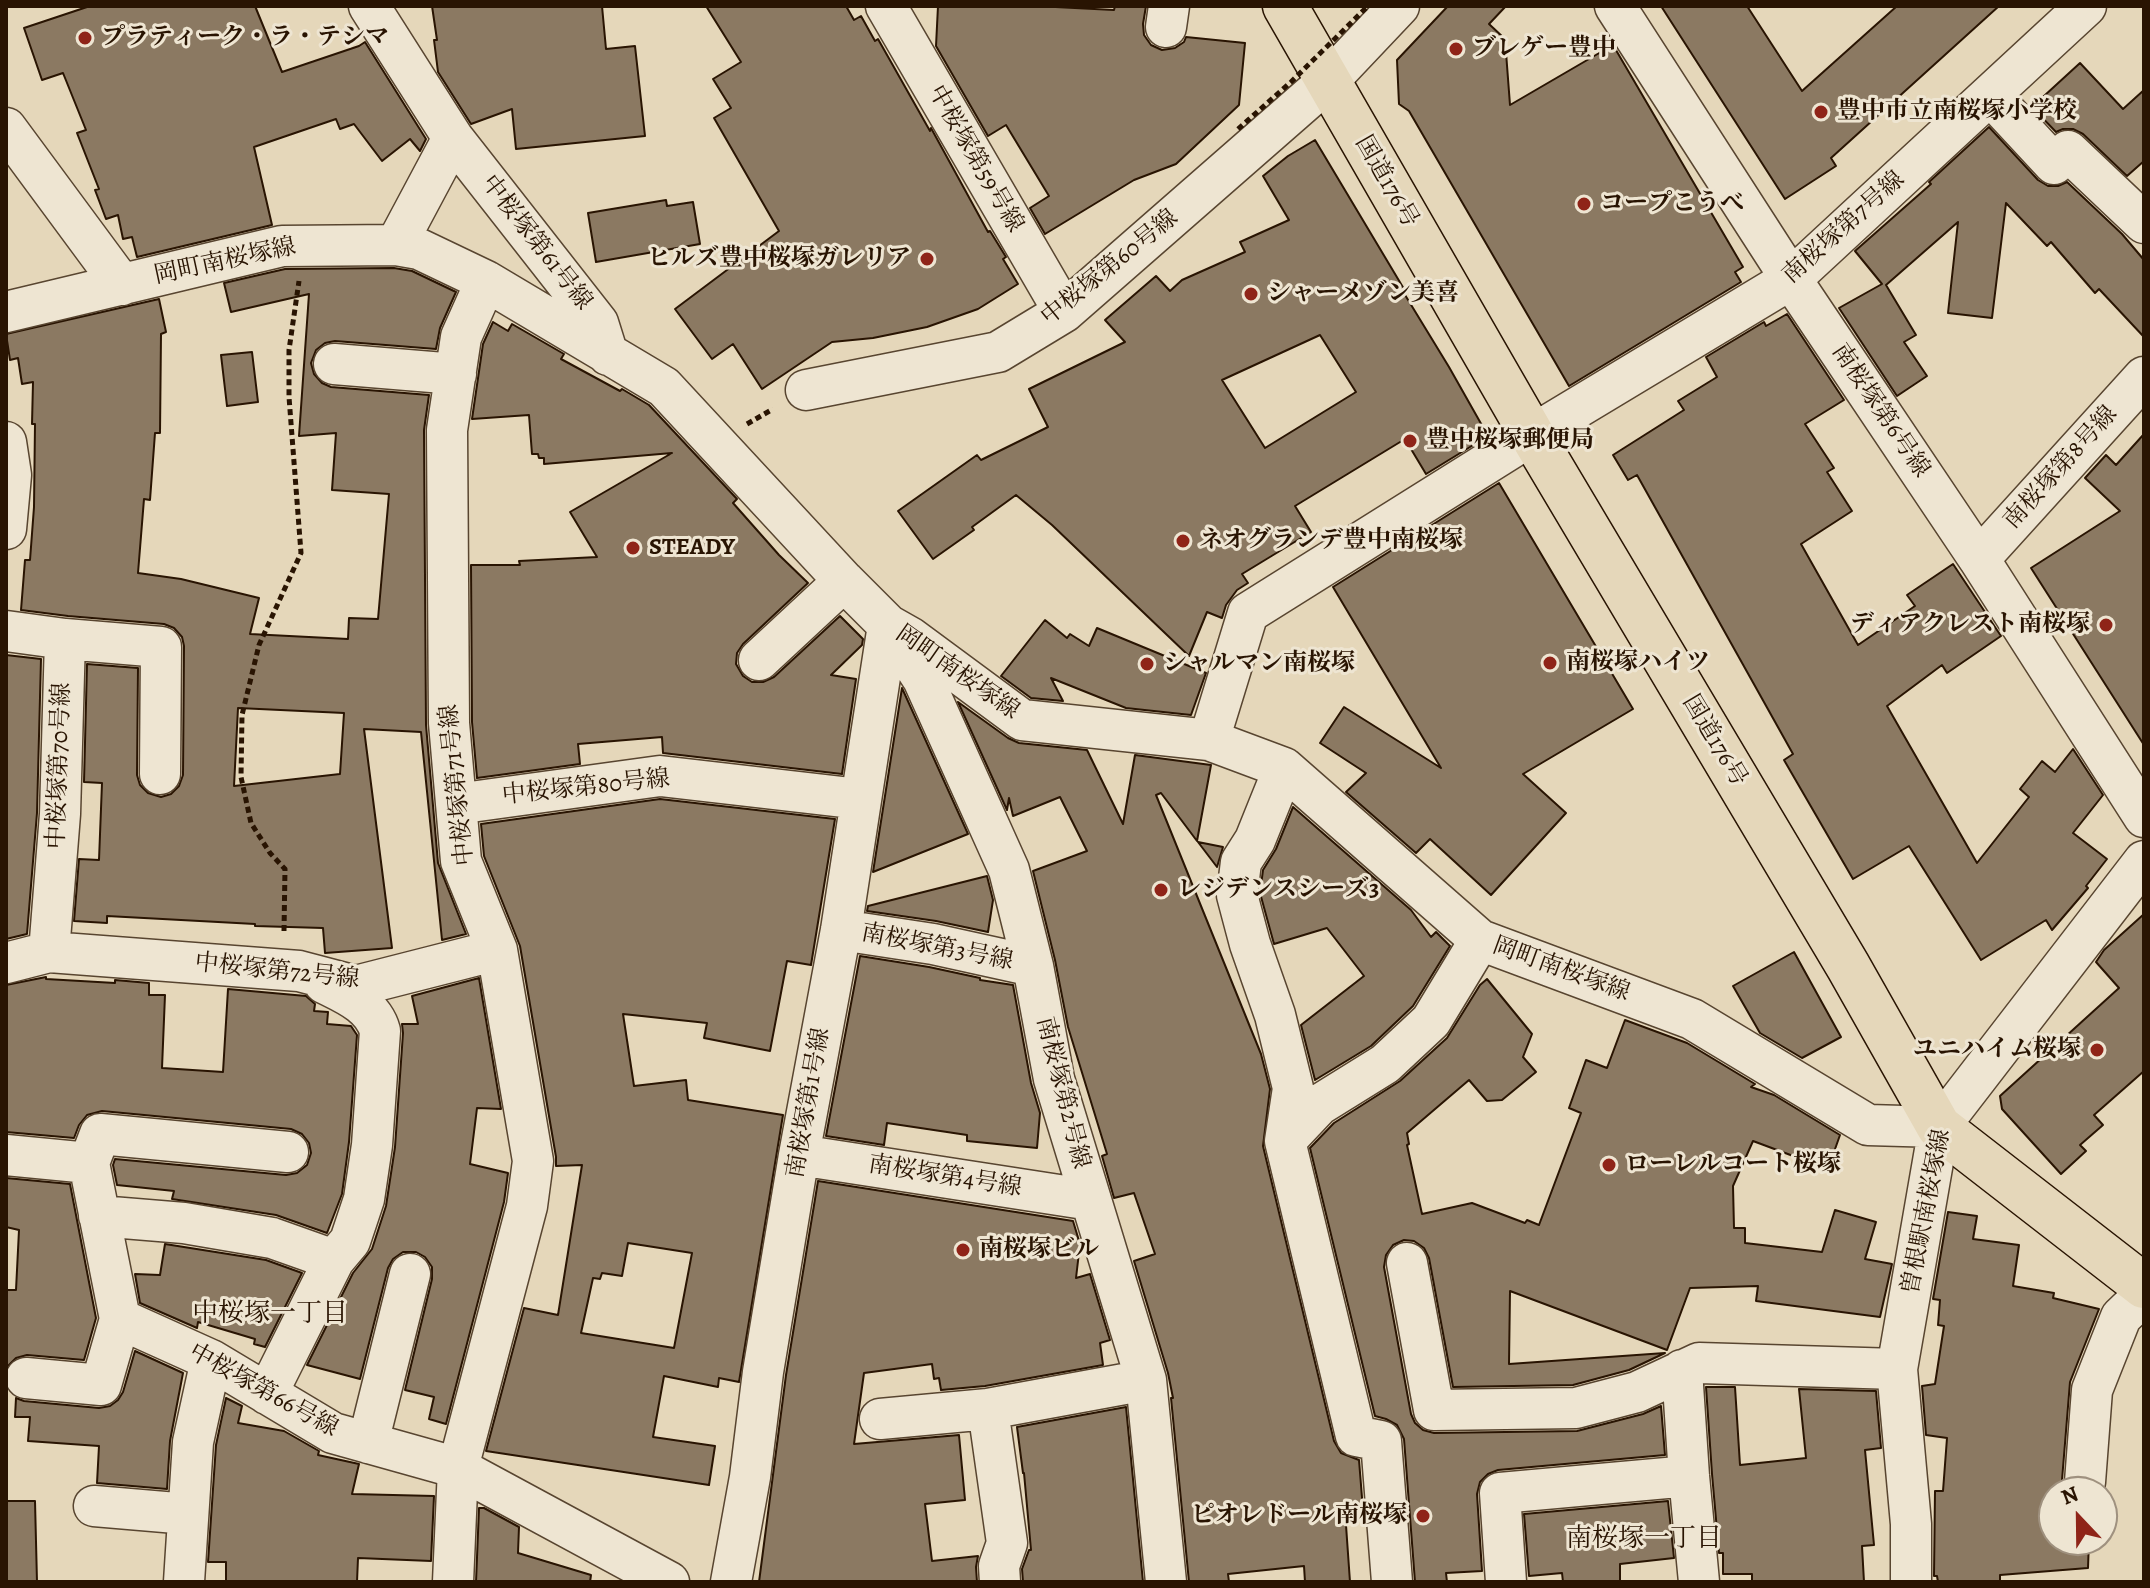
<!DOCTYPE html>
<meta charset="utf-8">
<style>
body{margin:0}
#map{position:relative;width:2150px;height:1588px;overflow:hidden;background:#e5d7ba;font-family:Alegreya,serif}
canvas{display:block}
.frame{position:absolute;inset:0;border:8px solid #291402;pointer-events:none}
.north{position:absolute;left:2038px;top:1476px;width:80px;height:80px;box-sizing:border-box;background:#eee5d2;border:2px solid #9f917f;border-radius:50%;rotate:338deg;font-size:22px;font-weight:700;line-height:32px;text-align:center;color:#291402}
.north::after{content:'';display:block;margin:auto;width:28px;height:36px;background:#8f2418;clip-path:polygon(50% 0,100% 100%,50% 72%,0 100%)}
</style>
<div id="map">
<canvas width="2150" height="1588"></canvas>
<div class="frame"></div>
<div class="north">N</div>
</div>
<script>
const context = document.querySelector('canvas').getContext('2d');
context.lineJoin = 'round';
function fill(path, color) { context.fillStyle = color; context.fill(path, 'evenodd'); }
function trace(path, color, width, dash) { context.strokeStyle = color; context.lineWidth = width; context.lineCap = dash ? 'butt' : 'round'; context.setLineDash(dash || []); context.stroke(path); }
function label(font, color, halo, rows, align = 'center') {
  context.font = font + ' Alegreya,"Noto Serif JP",serif'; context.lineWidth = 6; context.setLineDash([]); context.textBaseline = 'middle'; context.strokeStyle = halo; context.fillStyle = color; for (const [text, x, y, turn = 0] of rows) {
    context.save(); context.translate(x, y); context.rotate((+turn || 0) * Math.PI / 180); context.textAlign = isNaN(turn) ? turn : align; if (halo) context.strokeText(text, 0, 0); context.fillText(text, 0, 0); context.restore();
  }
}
const building = new Path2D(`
 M90,6H255L282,72L359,46L365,42L426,139L420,151L410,139L382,161L354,124L340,129L336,119L254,147L272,225L137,257L132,237L123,239L118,215L106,219L95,190L99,189L77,133L86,130L63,73L42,80L24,28Z
 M432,6H602L606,49L635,46L645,136L516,149L512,109L471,124L438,72L434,40H437Z
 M706,6H846L854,20L861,16L875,41L878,39L930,131L931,128L988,232L990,231L1006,257L1003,259L1018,284L978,309L927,327L873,338L832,342L762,389L733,344L712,359L675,309L779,231L714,118L731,108L713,79L741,62Z
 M938,6H1036L1114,10L1115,6H1146L1143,24L1144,35L1151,45L1162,50L1175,48L1184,42L1186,37L1245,43L1239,105L1176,164L1134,180L1045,234L1030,208L1049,196L1006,125L988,136L936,46Z
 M1448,6H1506L1489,24L1505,39L1510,105L1613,45L1743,267L1735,272L1741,282L1569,386L1409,111L1399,104L1397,60Z
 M1661,6H1747L1802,91L1897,6H1999L1831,158L1836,166L1785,199Z
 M2080,63L2123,109L2144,90V161L2127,176L2083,134L2073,129H2063L2056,132L2032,107Z
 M1989,127L2038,180L2048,186H2058L2067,182L2122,234L2144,260V337L2099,289L2095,293L2051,242L2047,246L2006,203L1992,318L1948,313L1958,222L1886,285L1916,335L1904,342L1927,376L1897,396L1839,308L1882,284L1855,251L1931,184L1929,182Z
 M1315,140L1404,289L1402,290L1449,367L1488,436L1426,474L1405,439L1295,506L1311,532L1242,574L1248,583L1237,590L1226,605L1222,618L1207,612L1189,656L1052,525L1016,495L972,527L974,530L933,559L898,511L977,455L981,460L1048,427L1029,389L1125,342L1105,320L1156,276L1170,291L1182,280L1245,252L1240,242L1289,220L1263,176L1288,156ZM1320,335L1356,392L1265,448L1222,380Z
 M666,200L667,206L693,202L700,244L596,262L588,213Z
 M394,268L412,271L456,292L440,328L436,349L335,341L325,343L316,350L311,363L314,374L322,383L331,387L429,395L424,430L426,725L438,863L466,934L442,940L421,732L364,729L392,948L325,953L323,928L255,926V924L107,916V923L74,921L79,859L99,860L102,783L84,782L87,664L138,668L137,775L140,785L148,793L161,797L171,794L179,786L183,775L184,646L182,637L174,628L164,624L68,616L21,610L25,560H30L34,507L35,424H32L33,382L22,384L18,358L10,360L6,334L159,299L166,332L161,334L160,433H155L150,500L144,499L138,573L181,579L259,598L250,634L348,639L349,618L378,619L389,494L332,490L336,433L299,436L309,294L231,312L224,283L285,269ZM238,708L344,713L340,774L234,786Z
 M1787,314L1844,400L1805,424L1834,468L1827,472L1852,511L1801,544L1858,645L1915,606L1907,595L1953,564L2001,636L1947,673L1942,665L1887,706L1977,863L2029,797L2020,789L2042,761L2055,772L2073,749L2103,795L2073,833L2107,859L2086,886L2088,888L2052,930L2046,920L1981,960L1909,846L1853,879L1784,760L1793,754L1637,475L1628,480L1613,455L1684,410L1678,401L1717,377L1706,357L1764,322L1766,326Z
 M493,322L508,331L512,324L564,354L561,359L620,391L622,389L649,405L737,499L733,503L779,555L808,583L743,644L737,653L736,664L743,676L752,682H763L774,677L840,616L863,639L862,645L831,675L856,679L842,774L663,753L662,737L578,744L580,764L477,778L472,722L471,565H520L519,561L597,557L570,512L672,453L544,464V458H539L538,454H532L529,415L472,419L483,344Z
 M252,352L258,402L227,406L221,355Z
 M2144,434V745L2031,568L2120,511L2085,478L2106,455L2116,465Z
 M1499,483L1633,709L1523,774L1566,813L1491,895L1430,839L1416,853L1346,792L1366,773L1320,743L1344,707L1441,768L1333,587Z
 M1045,620L1067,638L1070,634L1089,646L1097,628L1206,673L1191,715L1126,708L1051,678L1063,701L1031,698L1001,676Z
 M6,655L41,659L37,813L27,934L6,939Z
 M902,688L968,834L873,872Z
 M958,702L1008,738L1019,743L1087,750L1123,824L1135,755L1211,765L1197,841L1161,793L1156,795L1261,1054L1270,1089L1263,1146L1334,1441L1341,1453L1359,1460L1363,1510L1345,1511L1350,1582H1305L1304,1566L1228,1574L1229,1582H1189L1171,1398H1173L1168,1373L1134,1261L1155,1254L1134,1193L1114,1198L1102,1156L1107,1154L1068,1027L1055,960L1033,871L1087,851L1060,797L1013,816L1009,798L1007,810Z
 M660,799L835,819L811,965L787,961L770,1051L704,1038L707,1023L623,1014L634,1086L686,1080L688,1100L783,1115L739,1382L719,1378L718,1387L664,1376L653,1437L715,1446L709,1485L486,1451L524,1308L558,1315L582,1165L556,1166V1157L520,946L484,856L481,824ZM628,1243L692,1253L674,1348L581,1333L593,1278L600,1279L602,1273L622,1276Z
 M1293,807L1411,910L1431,937L1436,932L1450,946L1413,1006L1371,1046L1315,1080L1301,1025L1364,976L1327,928L1274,944L1260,893L1263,870L1276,849Z
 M1198,842L1223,847L1217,867Z
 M987,876L993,900L988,932L936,921L867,911L868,906Z
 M2144,914V1071L2094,1115L2103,1125L2080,1145L2086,1151L2061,1174L2002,1109L2000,1096L2119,988L2096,962L2104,950Z
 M1794,952L1841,1037L1802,1058L1760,1033L1733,986Z
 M860,956L929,967L980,978V980L1013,985L1031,1083L1040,1113L1037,1148L967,1141V1135L887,1123L884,1145L826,1136Z
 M46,977V979L115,983V980L149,983V995H165L162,1068L223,1072L228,989L306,996L315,1004L314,1011L328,1012L327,1024L351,1026L357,1035L349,1142L342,1194L327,1233L276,1215L172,1199L174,1191L117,1185L113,1165L115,1159L286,1175L297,1173L307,1165L311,1153L309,1143L302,1134L291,1129L102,1111L87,1115L79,1125L74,1138L6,1132V985Z
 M479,978L501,1109L477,1108L470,1164L508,1173L504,1202L446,1424L429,1419L434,1397L405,1390L432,1279V1267L425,1257L416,1252H403L393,1259L388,1268L360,1379L307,1365L353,1273L372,1249L386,1206L395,1147L403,1033L402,1024H418L412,996Z
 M1487,979L1532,1034L1523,1057L1536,1072L1502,1100L1487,1101L1469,1080L1407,1133L1409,1144L1407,1145L1422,1214L1472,1203L1525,1223L1527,1220L1539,1225L1581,1113L1569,1108L1586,1060L1607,1068L1625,1020L1687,1043L1755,1084L1751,1087L1774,1095L1840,1135L1828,1169L1753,1141L1733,1186L1734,1228H1745V1243L1822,1252L1835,1210L1876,1222L1865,1259L1892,1264L1880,1317L1756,1301L1758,1286L1690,1288L1667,1350L1510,1291L1509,1364L1665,1353L1629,1370L1573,1385L1453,1387L1429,1258L1424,1248L1414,1241L1404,1240L1393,1245L1386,1255L1384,1267L1411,1414L1415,1423L1423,1430L1434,1433L1577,1431L1643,1414L1661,1406L1665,1455L1498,1470L1488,1474L1480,1482L1477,1494L1482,1571L1446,1573L1447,1582H1415L1404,1439L1397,1425L1386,1419L1375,1416L1310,1148L1334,1123L1400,1081L1447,1038L1480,985Z
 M6,1178L70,1184L96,1318L84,1360L27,1355L16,1358L6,1368V1290H16L19,1230L6,1227Z
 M818,1181L1073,1221L1080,1244L1076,1278L1090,1274L1110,1340L1100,1343L1103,1365L985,1386L941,1390L939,1378L934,1379L932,1364L864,1373L854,1444L959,1435L965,1500L925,1504L932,1561L978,1556L976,1567L977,1582H759L786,1375Z
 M1948,1212L1977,1216L1973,1239L2019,1245L2013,1286L2054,1293L2053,1298L2099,1309L2070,1382L2062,1480L2064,1492H2054V1540H2089L2088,1568L2000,1575V1582H1938L1937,1576H1934L1935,1491H1943L1947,1438L1926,1435L1922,1386L1935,1384L1944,1326L1938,1325L1940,1300L1933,1299Z
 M165,1244L266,1260L302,1273L265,1347L254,1344L255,1339L198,1322L197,1328L140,1303L135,1274L160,1275Z
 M135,1351L183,1373L170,1441L167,1489L97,1483L99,1446L28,1441L30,1417H15L16,1398L24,1401L99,1408L110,1406L118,1400L123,1392Z
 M1706,1387H1735L1740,1465L1806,1458L1799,1389L1876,1391L1881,1448L1865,1450L1874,1545L1862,1546L1864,1582H1752V1574H1723V1553H1719L1712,1474Z
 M226,1398L242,1406L238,1423L284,1431L319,1451L318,1455L359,1464L352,1494L434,1496L431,1561L358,1558L357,1582H226V1562H208L216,1445Z
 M1126,1407L1143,1582H1023L1022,1569L1029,1550H1031L1024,1473H1023L1017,1427Z
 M6,1501H35L37,1582H6Z
 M1668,1501L1674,1558L1620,1564V1582H1563L1562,1573L1529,1576L1524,1514Z
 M479,1508H484L519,1527L518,1553L591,1575L590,1582H476Z`);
fill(building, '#8b7962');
trace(building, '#291402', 2);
const minor = new Path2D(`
 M369,6L453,138L598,323L608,355
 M886,6L1064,312
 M1615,6L1791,279L1979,559L2144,817
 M1166,27L1169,6
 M1990,95L2054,164L2068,151L2144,223
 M6,128L122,285
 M396,245L453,138
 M6,312L282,246L396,245L419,249L486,281L664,387L844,581L888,625L911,638L1022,720L1209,740L1284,768L1480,940L1692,1019L1868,1125L1939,1127
 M334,364L456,374
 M806,390L998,352L1064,312L1328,81L1399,6
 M6,442L11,475L6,529
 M1979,559L2144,377
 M6,631L65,639L60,814L49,952
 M65,639L161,647L160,774
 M897,639L923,679L1009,870L1033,966L1054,1079L1146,1380L1166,1582
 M759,660L844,581
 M1209,740L1248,613L1532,435L1791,279L2086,6
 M1284,768L1255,840L1241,862L1237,895L1250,944L1275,1015L1293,1088L1285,1141L1356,1436L1381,1441L1392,1582
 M456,804L660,776L860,799
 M841,930L933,944L1033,966
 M6,963L49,952L299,971L356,986L497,950
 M1285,1141L1319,1105L1385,1064L1431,1021L1480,940
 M6,1155L89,1163L120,1319L101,1385L26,1378
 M799,1155L1091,1200
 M89,1163L100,1134L288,1152
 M99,1216L184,1223L272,1238L334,1260
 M1407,1263L1434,1410L1576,1408L1637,1392L1699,1363L1897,1369
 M120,1319L211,1360L333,1433L458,1468L669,1582
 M1682,1370L1689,1476L1699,1582
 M267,1394L334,1260L350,1241L364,1199L372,1145L380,1031C373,1005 346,994 324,983
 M880,1419L988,1409
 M368,1443L410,1274
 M2085,1482L2092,1390L2121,1317L2144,1295
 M94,1506L188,1514
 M184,1582L193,1442L211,1360
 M453,1582L458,1468L527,1206L533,1161L497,950L461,861L449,723L447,430L461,337L486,281
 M731,1582L750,1477L763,1372L799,1155L841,930L888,625
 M1000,1582L999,1566L1007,1543L988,1409L1146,1380
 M1506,1582L1500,1493L1689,1476
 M1911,1582V1524L1897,1369L1939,1127L2144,861`);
const highway = new Path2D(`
 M1285,6L1532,435L1848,966L1939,1127L2144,1286`);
trace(minor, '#584530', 43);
trace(highway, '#291402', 47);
trace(new Path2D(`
 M747,424L773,409
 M284,931L285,869L270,853L251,823L241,777L242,715L259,645L301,553L289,397V350L299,281`), '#291402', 5, [6, 4]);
trace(minor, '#eee5d2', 40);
trace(highway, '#e5d7ba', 44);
trace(new Path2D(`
 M1238,129L1291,82L1368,6`), '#291402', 5, [6, 4]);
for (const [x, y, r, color] of [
 [85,38,8,"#8f2418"],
 [1456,49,8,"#8f2418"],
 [1821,112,8,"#8f2418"],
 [1584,204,8,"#8f2418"],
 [927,259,8,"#8f2418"],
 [1251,294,8,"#8f2418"],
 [1410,441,8,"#8f2418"],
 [1183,541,8,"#8f2418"],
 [633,548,8,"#8f2418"],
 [2106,625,8,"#8f2418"],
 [1550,663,8,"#8f2418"],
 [1147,664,8,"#8f2418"],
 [1161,890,8,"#8f2418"],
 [2097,1050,8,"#8f2418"],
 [1609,1165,8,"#8f2418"],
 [963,1250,8,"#8f2418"],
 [1423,1516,8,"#8f2418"]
]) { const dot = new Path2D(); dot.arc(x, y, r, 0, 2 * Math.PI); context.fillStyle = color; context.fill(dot); trace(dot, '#eee5d2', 3); }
label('bold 24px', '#291402', '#eee5d2', [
 ["プラティーク・ラ・テシマ",101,38],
 ["ブレゲー豊中",1472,49],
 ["豊中市立南桜塚小学校",1837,112],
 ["コープこうべ",1600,204],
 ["ヒルズ豊中桜塚ガレリア",911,259,"right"],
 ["シャーメゾン美喜",1267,294],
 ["豊中桜塚郵便局",1426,441],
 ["ネオグランデ豊中南桜塚",1199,541],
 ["STEADY",649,548],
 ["ディアクレスト南桜塚",2090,625,"right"],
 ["南桜塚ハイツ",1566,663],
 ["シャルマン南桜塚",1163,664],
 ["レジデンスシーズ3",1177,890],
 ["ユニハイム桜塚",2081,1050,"right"],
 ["ローレルコート桜塚",1625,1165],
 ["南桜塚ビル",979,1250],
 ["ピオレドール南桜塚",1407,1516,"right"]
], 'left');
label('24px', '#291402', '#eee5d2', [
 ["中桜塚第59号線",975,159,60],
 ["国道176号",1386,182,60],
 ["南桜塚第7号線",1844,228,-42],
 ["中桜塚第61号線",536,243,52],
 ["岡町南桜塚線",225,262,-12],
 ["中桜塚第60号線",1110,268,-39],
 ["南桜塚第6号線",1880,411,56],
 ["南桜塚第8号線",2061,468,-48],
 ["岡町南桜塚線",957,673,35],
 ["国道176号",1714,741,59],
 ["中桜塚第70号線",60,766,-88],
 ["中桜塚第71号線",458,785,-96],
 ["中桜塚第80号線",586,788,-6],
 ["南桜塚第3号線",937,948,11],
 ["岡町南桜塚線",1561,970,20],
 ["中桜塚第72号線",277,972,6],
 ["南桜塚第2号線",1062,1093,76],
 ["南桜塚第1号線",809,1103,-80],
 ["南桜塚第4号線",945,1177,9],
 ["曽根駅南桜塚線",1927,1212,-79],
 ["中桜塚第66号線",263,1391,29]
]);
label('26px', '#291402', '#eee5d2', [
 ["中桜塚一丁目",270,1315],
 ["南桜塚一丁目",1644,1540]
]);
</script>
